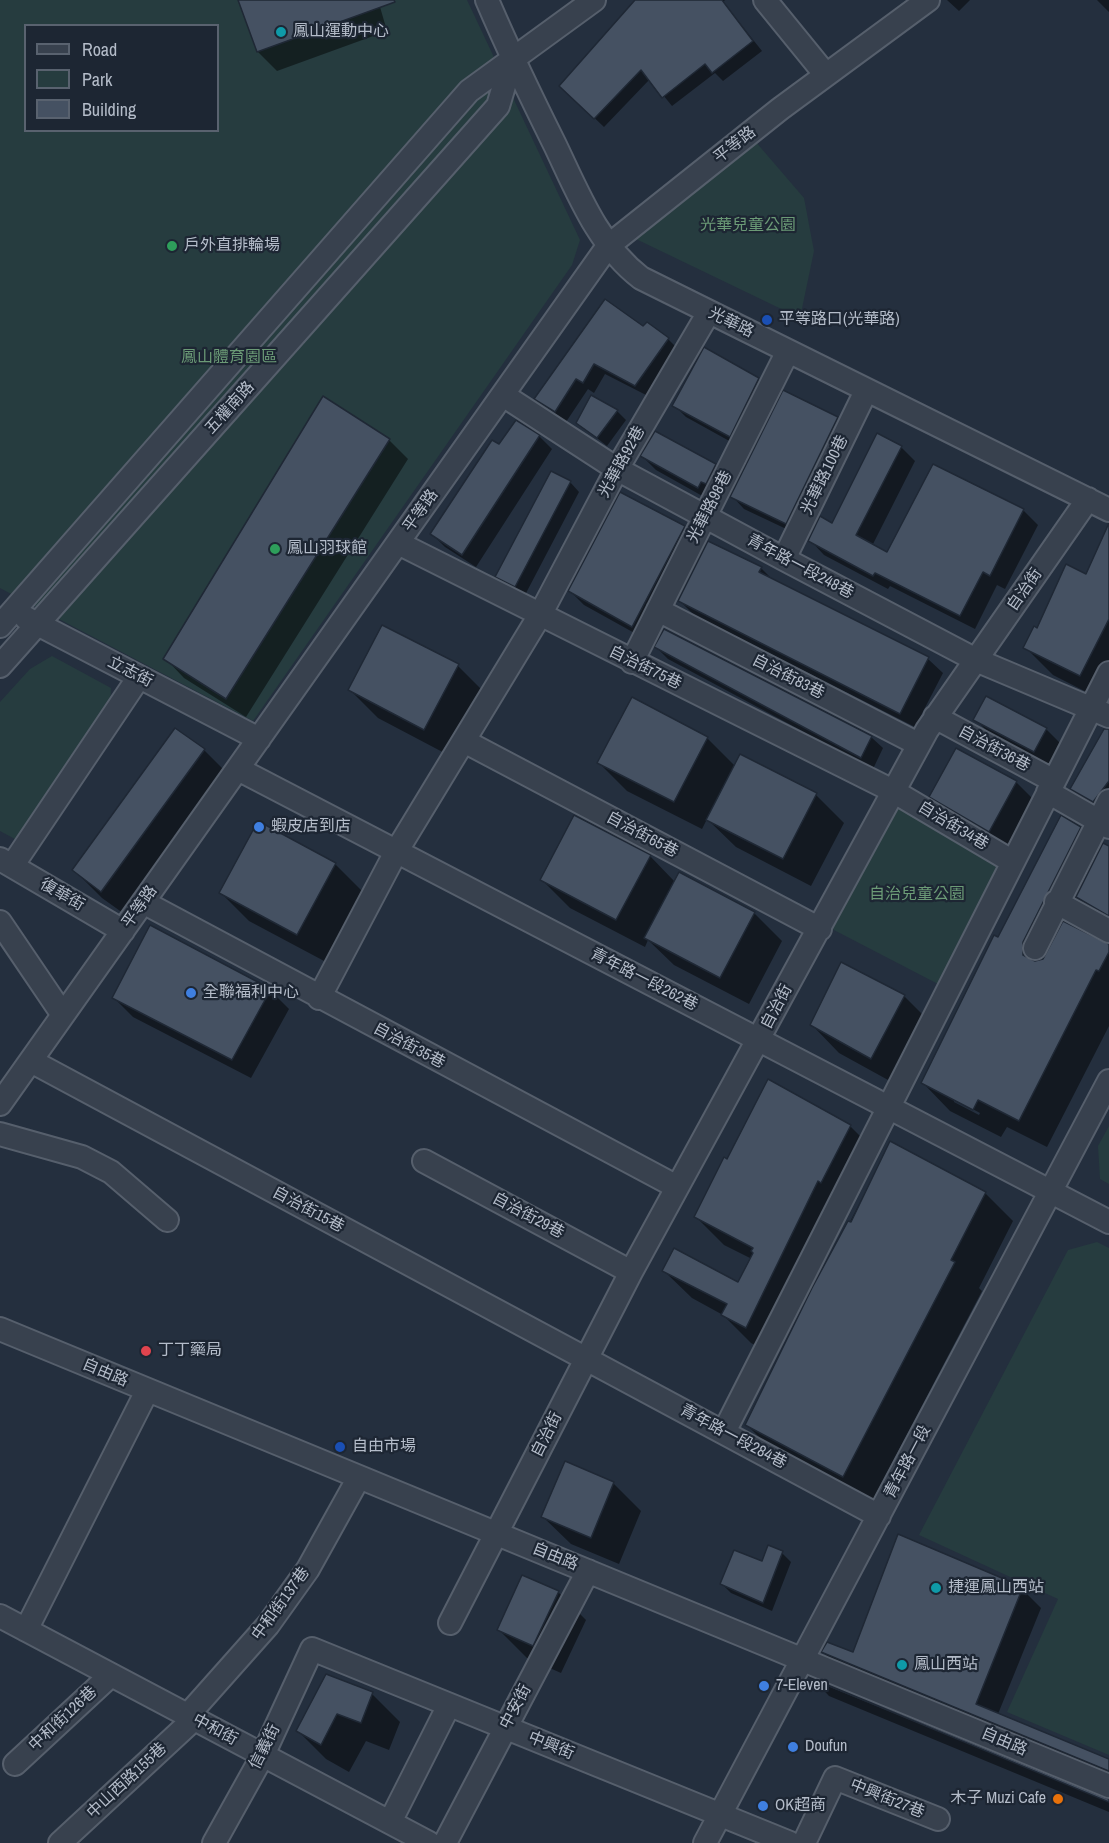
<!DOCTYPE html>
<meta charset="utf-8">
<style>
body{margin:0}
#map{position:relative;width:1109px;height:1843px;overflow:hidden;background:#242f3e;font-family:"Archivo Narrow",sans-serif}
canvas{display:block}
.legend{position:absolute;left:24px;top:24px;width:195px;height:108px;box-sizing:border-box;background:#1d2633;border:2px solid #59626f;margin:0;padding:8px 10px;list-style:none;font-size:18px;color:#b4bcc9}
.legend li{display:flex;align-items:center;gap:12px;height:30px}
.legend b{width:30px;border:2px solid #59626f}
</style>
<div id="map">
<canvas width="1109" height="1843"></canvas>
<ul class="legend">
<li><b style="height:8px;background:#38414e"></b>Road</li>
<li><b style="height:16px;background:#263c3f"></b>Park</li>
<li><b style="height:16px;background:#455162"></b>Building</li>
</ul>
</div>
<script>
const context = document.querySelector('canvas').getContext('2d');
context.lineJoin = 'round';
function fill(path, color) { context.fillStyle = color; context.fill(path, 'evenodd'); }
function trace(path, color, width, dash) { context.strokeStyle = color; context.lineWidth = width; context.lineCap = dash ? 'butt' : 'round'; context.setLineDash(dash || []); context.stroke(path); }
function label(font, color, halo, rows, align = 'center') {
  context.font = font + ' "Archivo Narrow","Noto Sans TC",sans-serif'; context.lineWidth = 4.5; context.setLineDash([]); context.textBaseline = 'middle'; context.strokeStyle = halo; context.fillStyle = color; for (const [text, x, y, turn = 0] of rows) {
    context.save(); context.translate(x, y); context.rotate((+turn || 0) * Math.PI / 180); context.textAlign = isNaN(turn) ? turn : align; if (halo) context.strokeText(text, 0, 0); context.fillText(text, 0, 0); context.restore();
  }
}
fill(new Path2D(`
 M0,0H467L580,240L572,265L253,721L0,588ZM26,26H218V130H26Z
 M755,141L804,198L814,251L800,318L636,239Z
 M52,656L111,688L110,709L15,839L0,831V702L30,669Z
 M896,806L1001,861L938,984L832,929Z
 M1109,1126V1184L1100,1179L1098,1146Z
 M1097,1242L1109,1248V1755L1007,1712L1058,1599L919,1535L1068,1250Z`), '#263c3f');
fill(new Path2D(`
 M239,0H378L387,31L277,71L258,52Z
 M640,0H725L723,2L762,51L723,81L715,73L672,106L650,79L604,127L561,86Z
 M947,0H970L959,11Z
 M1097,0H1109V12Z
 M644,328L668,339L679,350L646,395L605,374L594,393L588,389L566,422L536,399Z
 M705,349L758,379L770,391L742,448L686,417L674,405Z
 M784,392L837,419L849,431L799,535L744,509L732,496Z
 M617,411L626,420L607,446L578,423Z
 M539,436L552,449L476,567L445,547L432,534L499,446Z
 M389,440L408,459L246,717L184,678L165,658Z
 M901,447L915,461L872,546L887,554L934,466L1024,511L1038,525L1005,589L997,585L975,629L890,586L888,589L824,555L810,540L833,525Z
 M642,456L715,465L730,480L713,502L656,470Z
 M570,482L579,492L525,595L506,586L497,576Z
 M684,527L699,541L647,640L584,605L570,591Z
 M1109,551V701L1108,703L1053,675L1025,647L1037,630Z
 M761,568L774,581L928,659L943,673L915,727L694,615L680,601Z
 M656,647L871,737L883,748L873,769L668,659Z
 M458,666L485,693L452,757L378,718L350,690Z
 M975,719L1046,729L1074,757L1062,779L1003,747Z
 M707,738L735,766L816,795L844,823L811,886L736,847L707,819L702,829L627,791L599,763Z
 M1109,742V822L1100,817L1072,789Z
 M204,750L232,778L130,918L102,898L74,870Z
 M1016,782L1044,810L1018,859L959,824L931,796Z
 M1078,831L1100,853L1109,847V927L1084,903L1072,928L1109,945V1026L1047,1147L1007,1127L1001,1137L950,1111L923,1083L999,939ZM954,1099L980,1113L979,1115L954,1102Z
 M650,856L675,882L754,913L782,941L749,1004L674,965L648,940L645,947L570,908L542,880Z
 M335,864L363,892L326,962L249,921L221,893Z
 M270,990L289,1009L251,1078L133,1017L113,997Z
 M904,996L932,1024L899,1086L839,1053L812,1025Z
 M769,1081L850,1126L878,1154L798,1301L774,1355L751,1343L723,1315L692,1298L664,1271L739,1284L752,1259L724,1245L696,1217Z
 M890,1143L985,1193L1013,1221L979,1288L982,1291L871,1503L775,1453L747,1425Z
 M613,1483L641,1511L619,1564L571,1544L543,1517Z
 M782,1553L791,1562L772,1611L731,1593L722,1584Z
 M1022,1589L1041,1608L998,1714L1109,1760V1782L842,1671L823,1652L854,1654Z
 M558,1592L586,1620L561,1673L527,1658L499,1630Z
 M815,1681L1109,1801V1812L829,1696Z
 M372,1694L400,1722L389,1750L366,1741L349,1772L326,1759L298,1731Z`), '#0007');
const building = new Path2D(`
 M238,0H394L395,2L257,52Z
 M635,0H722L753,41L712,73L705,64L662,98L641,70L594,119L559,86Z
 M605,299L643,326L647,322L669,338L635,386L594,364L583,383L576,379L555,412L534,399Z
 M704,347L759,378L730,437L672,406Z
 M783,390L838,417L786,524L730,497Z
 M591,395L618,410L597,438L576,423Z
 M323,396L390,439L226,699L163,659Z
 M516,420L540,435L462,555L430,534L492,440L499,444Z
 M655,431L716,464L706,484L701,482L698,488L640,456Z
 M877,433L902,446L856,535L887,552L933,464L1024,509L990,576L983,572L960,616L875,573L873,576L808,541L820,516L832,523Z
 M551,471L571,481L515,587L495,577Z
 M620,492L685,526L632,627L568,591Z
 M1109,523V619L1080,676L1023,648L1034,626L1037,628L1066,564L1086,574Z
 M708,541L762,567L759,572L929,657L900,714L678,601Z
 M382,625L459,664L424,730L348,690Z
 M664,629L872,736L861,758L654,647Z
 M986,696L1047,728L1034,752L973,720Z
 M632,697L708,737L674,802L597,763Z
 M175,728L205,749L101,892L72,870Z
 M1104,729H1109V781L1093,802L1070,789Z
 M956,748L1017,781L989,832L929,797Z
 M740,754L817,793L783,859L706,820Z
 M574,815L651,855L616,920L540,880Z
 M1061,815L1081,827L1023,942V955L1035,961L1043,959L1063,921L1109,944V952L1099,971L1096,970L1019,1121L978,1100L973,1110L921,1083L994,935L998,937Z
 M258,821L336,863L297,935L219,893Z
 M1103,843L1109,846V916L1076,897Z
 M679,872L755,912L720,978L644,938Z
 M150,925L271,989L232,1060L112,998Z
 M841,962L905,995L871,1059L810,1025Z
 M768,1079L851,1125L821,1183L818,1181L746,1328L721,1315L727,1304L662,1271L674,1248L738,1282L753,1253L751,1251L753,1248L694,1217L724,1157L727,1159Z
 M890,1141L986,1192L951,1260L955,1262L843,1477L745,1425L812,1288L848,1221L851,1222Z
 M565,1461L614,1482L591,1538L541,1517Z
 M898,1534L1023,1587L976,1704L1109,1759V1771L821,1652L827,1642L853,1652Z
 M768,1545L783,1551L763,1603L720,1584L734,1550L762,1561Z
 M522,1575L559,1591L533,1646L497,1630Z
 M326,1674L373,1692L361,1723L337,1714L321,1745L296,1731Z
 M809,1676L1109,1799V1802L808,1677Z`);
fill(building, '#455162');
trace(building, '#1f2835', 1.5);
const minor = new Path2D(`
 M487,0C508,49 531,97 555,145C578,193 598,245 641,278L1109,510
 M765,0L826,75
 M503,395L617,469L784,559L976,660L1109,716
 M398,543L893,791L1013,862
 M784,559L866,391
 M658,610L918,744
 M26,618L259,739
 M0,626L469,91L594,0
 M632,662L788,351
 M0,666L498,106L512,59
 M935,717L1054,781
 M464,741L820,929
 M238,769L1109,1222
 M1048,792L1109,827
 M0,859L123,931
 M12,866L139,677
 M143,902L677,1187
 M1056,902L1109,931
 M0,922L63,1015
 M1035,948L1109,801
 M319,998L396,852L540,615L617,469L709,312
 M31,1061L879,1516
 M0,1104L608,246L780,109L928,0
 M0,1134L82,1157L111,1172L167,1220
 M424,1161L631,1272
 M0,1329C369,1484 740,1631 1109,1786
 M724,1432L1109,673
 M0,1616L429,1843
 M450,1623L631,1272L927,730L1088,499
 M26,1630L147,1391
 M188,1715L268,1625L308,1569L358,1479
 M15,1764L111,1675
 M390,1822L449,1705
 M60,1843L194,1719
 M214,1843L263,1755L312,1649L790,1843
 M445,1843L588,1571
 M705,1843L1109,1081
 M804,1843L835,1778L938,1819`);
trace(minor, '#565f6c', 26);
trace(minor, '#38414e', 22);
for (const [x, y, r, color] of [
 [281,32,6,"#0f9aa8"],
 [172,246,6,"#2e9e5b"],
 [767,320,6,"#1a4fb4"],
 [275,549,6,"#2e9e5b"],
 [259,827,6,"#3f7fe0"],
 [191,993,6,"#3f7fe0"],
 [146,1351,6,"#e0444e"],
 [340,1447,6,"#1a4fb4"],
 [936,1588,6,"#0f9aa8"],
 [902,1665,6,"#0f9aa8"],
 [764,1686,6,"#3f7fe0"],
 [793,1747,6,"#3f7fe0"],
 [1058,1799,6,"#e8710a"],
 [763,1806,6,"#3f7fe0"]
]) { const dot = new Path2D(); dot.arc(x, y, r, 0, 2 * Math.PI); context.fillStyle = color; context.fill(dot); trace(dot, '#1d2633', 2); }
label('16px', '#b4bcc9', '#1d2633', [
 ["鳳山運動中心",293,32],
 ["戶外直排輪場",184,246],
 ["平等路口(光華路)",779,320],
 ["鳳山羽球館",287,549],
 ["蝦皮店到店",271,827],
 ["全聯福利中心",203,993],
 ["丁丁藥局",158,1351],
 ["自由市場",352,1447],
 ["捷運鳳山西站",948,1588],
 ["鳳山西站",914,1665],
 ["7-Eleven",776,1686],
 ["Doufun",805,1747],
 ["木子 Muzi Cafe",1046,1799,"right"],
 ["OK超商",775,1806]
], 'left');
label('16px', '#b4bcc9', '#1d2633', [
 ["平等路",735,145,-38],
 ["光華路",731,323,26],
 ["五權南路",230,408,-48],
 ["光華路92巷",622,462,-61],
 ["光華路100巷",825,475,-64],
 ["光華路98巷",710,507,-63],
 ["平等路",421,511,-55],
 ["青年路一段248巷",800,567,28],
 ["自治街",1025,590,-55],
 ["自治街75巷",645,668,26],
 ["立志街",130,672,27],
 ["自治街83巷",788,677,27],
 ["自治街36巷",994,749,28],
 ["自治街34巷",953,826,31],
 ["自治街65巷",642,835,28],
 ["復華街",62,895,30],
 ["平等路",140,907,-55],
 ["青年路一段262巷",644,980,27],
 ["自治街",777,1007,-62],
 ["自治街35巷",409,1046,28],
 ["自治街15巷",308,1210,28],
 ["自治街29巷",528,1216,28],
 ["自由路",105,1373,23],
 ["自治街",547,1435,-63],
 ["青年路一段284巷",733,1437,28],
 ["青年路一段",908,1462,-62],
 ["自由路",555,1557,22],
 ["中和街137巷",281,1604,-54],
 ["中安街",516,1707,-62],
 ["中和街126巷",63,1719,-43],
 ["中和街",215,1730,28],
 ["自由路",1004,1742,23],
 ["中興街",551,1746,22],
 ["信義街",265,1747,-63],
 ["中山西路155巷",127,1781,-43],
 ["中興街27巷",887,1799,22]
]);
label('16px', '#6b9a76', '#1d2633', [
 ["光華兒童公園",748,226],
 ["鳳山體育園區",229,358],
 ["自治兒童公園",917,895]
]);
</script>
